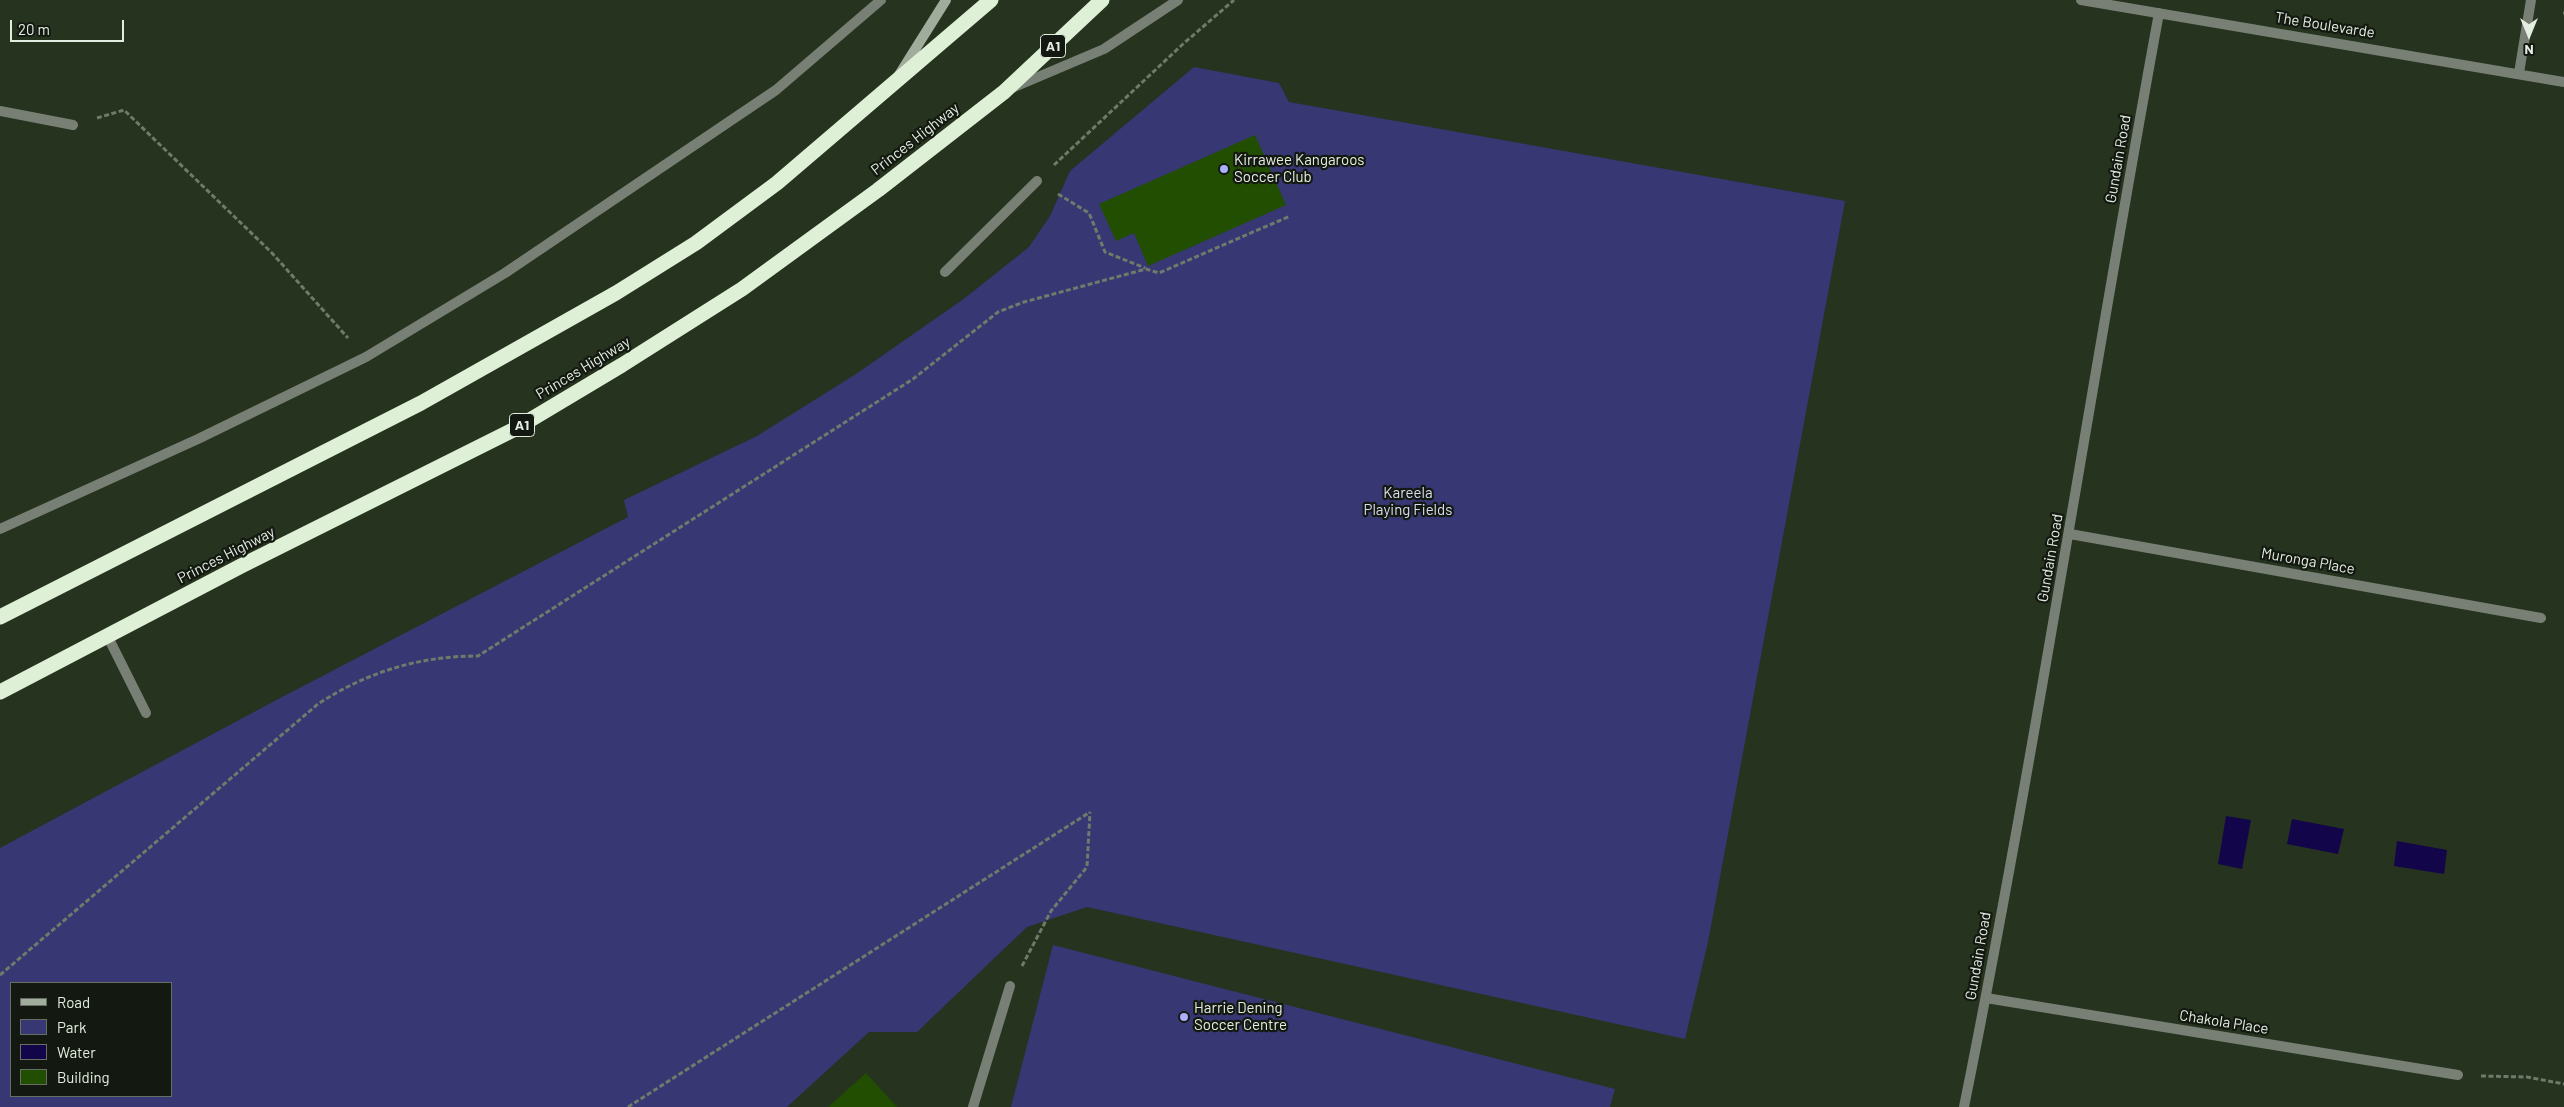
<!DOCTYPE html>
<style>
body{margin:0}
#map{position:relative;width:2564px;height:1107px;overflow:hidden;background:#25331f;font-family:Barlow,sans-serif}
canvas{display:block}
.legend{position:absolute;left:10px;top:982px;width:162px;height:115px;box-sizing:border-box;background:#131910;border:1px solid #676e64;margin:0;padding:6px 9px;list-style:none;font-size:15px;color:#e4ede1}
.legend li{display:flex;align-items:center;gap:10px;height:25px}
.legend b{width:25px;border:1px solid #676e64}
.north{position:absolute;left:2504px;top:10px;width:50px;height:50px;-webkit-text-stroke:4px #131910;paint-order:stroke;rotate:180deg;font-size:14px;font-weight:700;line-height:20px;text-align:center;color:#e4ede1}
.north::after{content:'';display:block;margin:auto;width:18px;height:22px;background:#e4ede1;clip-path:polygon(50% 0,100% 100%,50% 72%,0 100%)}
.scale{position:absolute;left:10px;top:20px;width:114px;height:22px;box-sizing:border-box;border:2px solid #e4ede1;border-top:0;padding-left:6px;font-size:15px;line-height:18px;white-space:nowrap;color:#e4ede1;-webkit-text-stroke:4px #131910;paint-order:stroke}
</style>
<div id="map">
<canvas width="2564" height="1107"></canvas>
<ul class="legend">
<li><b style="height:6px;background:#a1ad9c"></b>Road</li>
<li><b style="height:14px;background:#373774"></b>Park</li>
<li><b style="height:14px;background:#130549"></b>Water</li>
<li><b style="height:14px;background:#214e00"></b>Building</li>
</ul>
<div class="north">N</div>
<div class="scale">20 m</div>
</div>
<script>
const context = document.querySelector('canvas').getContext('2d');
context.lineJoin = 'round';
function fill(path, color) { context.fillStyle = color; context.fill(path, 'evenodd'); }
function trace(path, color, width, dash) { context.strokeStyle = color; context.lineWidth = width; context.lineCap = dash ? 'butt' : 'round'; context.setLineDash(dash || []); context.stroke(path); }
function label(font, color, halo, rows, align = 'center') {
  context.font = font + ' Barlow,sans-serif'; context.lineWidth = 4.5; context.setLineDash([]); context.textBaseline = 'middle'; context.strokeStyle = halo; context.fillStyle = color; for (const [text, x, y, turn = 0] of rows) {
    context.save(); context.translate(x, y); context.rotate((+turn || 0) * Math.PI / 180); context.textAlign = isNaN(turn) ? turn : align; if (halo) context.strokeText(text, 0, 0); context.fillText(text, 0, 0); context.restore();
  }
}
fill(new Path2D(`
 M1194,67L1279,83L1289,102L1845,201L1708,942L1685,1039L1087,907L1027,927L917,1032H869L787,1107H0V848L282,697L628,517L624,500L757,436L856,374L965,298L1029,247L1050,216L1070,171ZM11,983H171V1096H11Z
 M1053,945L1615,1089L1610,1107H1011Z`), '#373774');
fill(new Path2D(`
 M2226,816L2251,820L2242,869L2218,864Z
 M2292,819L2344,829L2338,854L2287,844Z
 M2397,841L2447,850L2444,874L2394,866Z`), '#130549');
fill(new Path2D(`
 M1255,135L1286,205L1148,266L1134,233L1116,241L1099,204Z
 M866,1073L897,1107H828Z`), '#214e00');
trace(new Path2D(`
 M2563,13H2564
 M97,118L124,110L272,253L348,338
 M1054,165L1183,44L1234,0
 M1058,194L1089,213L1105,252L1145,268
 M1022,966L1051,911L1087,867L1090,812
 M0,975L318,704C367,672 419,656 478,656L913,379L998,312L1024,302L1146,269L1159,273L1290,216
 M2481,1076L2527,1077L2564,1084
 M628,1107L1090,812`), '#6f7b6a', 3, [5, 2.5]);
trace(new Path2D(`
 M945,272L1037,181
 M0,529L198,439L366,357L505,273L776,90L881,0
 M108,637L146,713
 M973,1107L1010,986`), '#787f75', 10);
trace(new Path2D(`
 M2081,0L2564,82
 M2519,73L2531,0
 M1012,88L1104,49L1178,0
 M0,111L73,125
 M2070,534L2541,618
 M1986,998L2458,1075
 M1964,1107C2037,744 2092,377 2159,13`), '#787f75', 10);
trace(new Path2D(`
 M899,75L946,0`), '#a1ad9c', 10);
trace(new Path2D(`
 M0,617L421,403L616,293L696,243L777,183L991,0
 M0,692L241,566L515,429L622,365L742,289L878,190L1004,92L1102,0`), '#def0d6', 15);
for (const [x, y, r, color] of [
 [1224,169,5,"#a9b0fc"],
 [1184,1017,5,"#a9b0fc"]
]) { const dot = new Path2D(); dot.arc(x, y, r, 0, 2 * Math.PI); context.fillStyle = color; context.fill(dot); trace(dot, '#131910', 2); }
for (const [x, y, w] of [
 [1053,46,25],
 [522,425,25]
]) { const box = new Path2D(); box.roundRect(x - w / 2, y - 11.5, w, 23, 4); context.fillStyle = '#131910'; context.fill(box); trace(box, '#e4ede1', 1); }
label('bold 14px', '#e4ede1', null, [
 ["A1",1053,46],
 ["A1",522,425]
]);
label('15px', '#e4ede1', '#131910', [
 ["The Boulevarde",2325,25,9],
 ["Princes Highway",915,139,-38],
 ["Gundain Road",2118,159,-80],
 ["Princes Highway",583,368,-31],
 ["Princes Highway",226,555,-27],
 ["Gundain Road",2050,558,-80],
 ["Muronga Place",2308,561,10],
 ["Gundain Road",1978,956,-80],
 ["Chakola Place",2224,1022,9]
]);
label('15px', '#e4ede1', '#131910', [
 ["Kirrawee Kangaroos",1234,160],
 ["Soccer Club",1234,177],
 ["Harrie Dening",1194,1008],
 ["Soccer Centre",1194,1025]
], 'left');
label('15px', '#dbddf2', '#131910', [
 ["Kareela",1408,493],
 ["Playing Fields",1408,510]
]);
</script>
